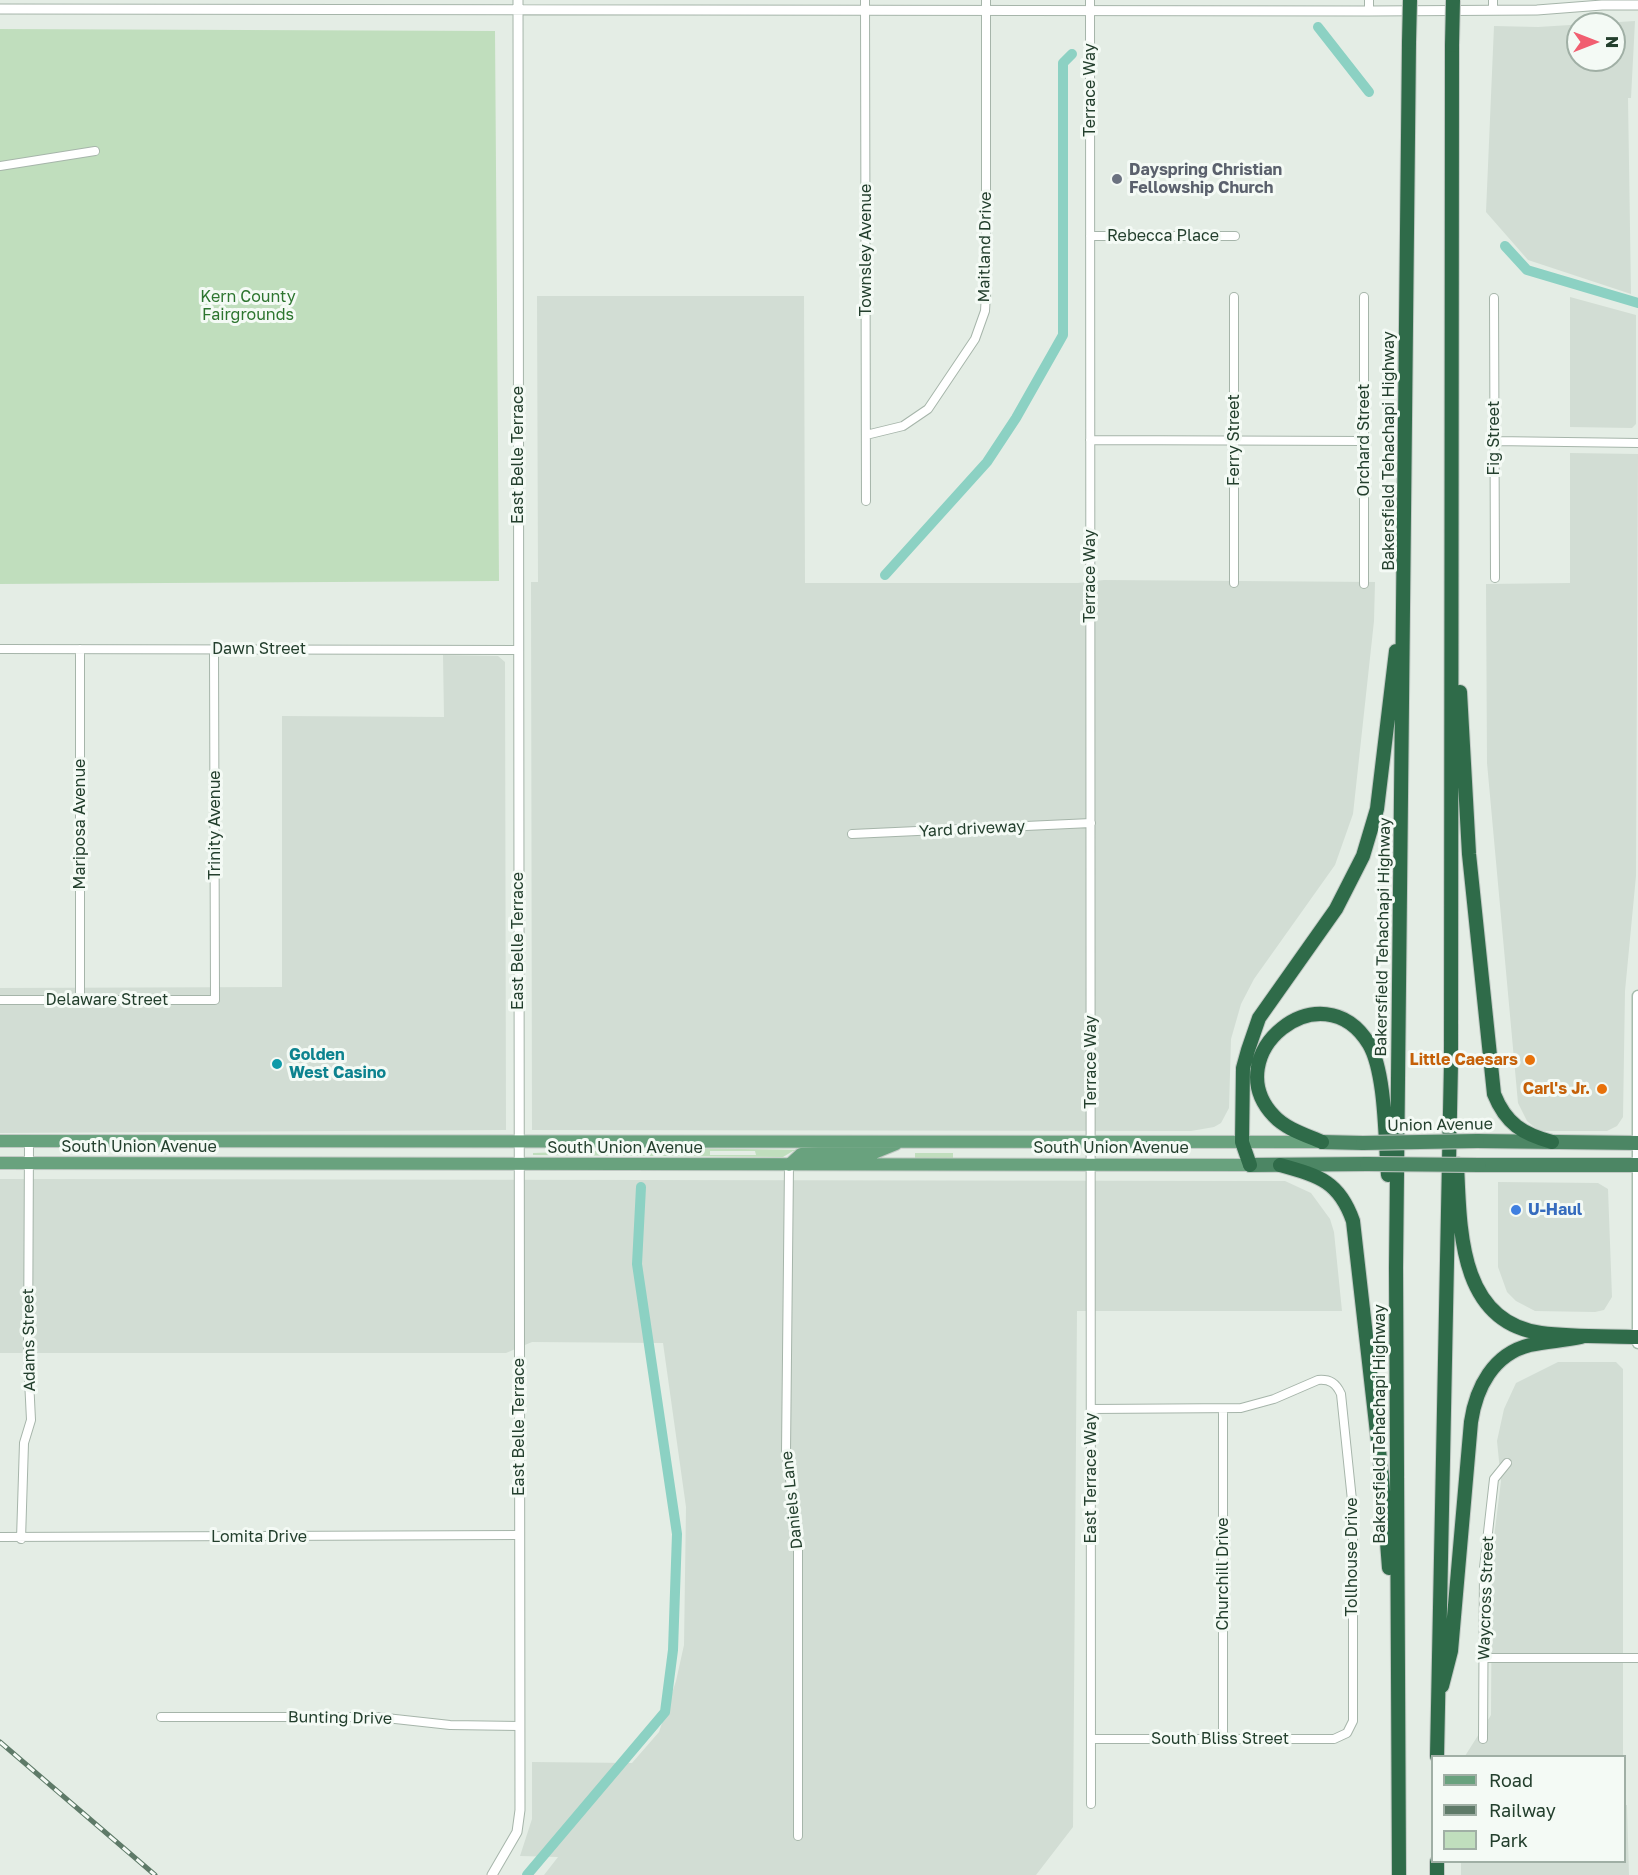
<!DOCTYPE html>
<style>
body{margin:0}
#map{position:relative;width:1638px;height:1875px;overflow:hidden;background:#e4ede5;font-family:"Golos Text",sans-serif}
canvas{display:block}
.legend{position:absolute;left:1431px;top:1755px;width:195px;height:108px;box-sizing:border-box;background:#f4faf5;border:2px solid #a0afa5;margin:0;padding:8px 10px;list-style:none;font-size:18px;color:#233f2d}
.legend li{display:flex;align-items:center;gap:12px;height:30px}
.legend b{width:30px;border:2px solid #a0afa5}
.north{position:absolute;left:1566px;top:12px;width:60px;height:60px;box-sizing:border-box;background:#f4faf5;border:2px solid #a0afa5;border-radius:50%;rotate:90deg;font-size:16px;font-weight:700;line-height:24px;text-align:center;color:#233f2d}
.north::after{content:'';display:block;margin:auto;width:21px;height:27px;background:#f15e70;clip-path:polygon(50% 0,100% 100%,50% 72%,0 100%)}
</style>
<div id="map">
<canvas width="1638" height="1875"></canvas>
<ul class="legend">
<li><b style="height:8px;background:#69a27e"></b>Road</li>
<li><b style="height:8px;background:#5e7a68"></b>Railway</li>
<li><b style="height:16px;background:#c0debd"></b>Park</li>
</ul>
<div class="north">N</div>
</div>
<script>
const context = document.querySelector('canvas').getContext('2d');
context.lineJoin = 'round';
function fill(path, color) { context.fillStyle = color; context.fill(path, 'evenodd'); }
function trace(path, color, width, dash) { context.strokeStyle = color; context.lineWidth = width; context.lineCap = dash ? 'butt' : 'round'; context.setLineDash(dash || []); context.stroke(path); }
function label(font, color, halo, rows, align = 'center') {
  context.font = font + ' "Golos Text",sans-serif'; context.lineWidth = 6; context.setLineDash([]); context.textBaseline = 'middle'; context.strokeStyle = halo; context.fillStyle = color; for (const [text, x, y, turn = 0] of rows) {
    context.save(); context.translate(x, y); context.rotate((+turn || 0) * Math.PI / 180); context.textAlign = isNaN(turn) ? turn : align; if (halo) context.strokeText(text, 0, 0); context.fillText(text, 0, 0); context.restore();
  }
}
fill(new Path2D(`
 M1635,21L1631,98H1628L1631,294L1528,260L1486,212L1494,26L1538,27ZM1578,24H1614V60H1578Z
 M537,296H804L805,583H1078L1104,580L1375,582L1374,621L1353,814L1335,865L1254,979L1241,1004L1231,1039L1229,1108L1221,1123L1214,1127L1191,1131L532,1130L531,582H538Z
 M1570,297L1636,315V424L1632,428L1570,427Z
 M1570,453L1638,454L1636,876L1625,991L1623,1117L1617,1126L1607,1131H1539L1527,1121L1518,1103L1487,763L1486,584L1570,583Z
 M443,655L498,656L505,662L506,1130L0,1133V988L282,987V716L444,717Z
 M0,1179L1285,1181L1311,1193L1330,1219L1334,1232L1342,1311H1077L1073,1827L1036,1875H544L558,1857L520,1856L532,1819V1762L632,1763L659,1732L676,1681L684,1645L686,1507L663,1343L532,1342L506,1353H0Z
 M1498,1182L1598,1183L1608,1189L1612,1297L1604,1310L1595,1312L1535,1311L1516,1301L1507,1292L1498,1267Z
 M1558,1362H1616L1623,1369V1756H1465L1491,1715L1492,1553L1501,1481L1497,1441L1504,1409L1516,1383Z
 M1625,1805H1627L1629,1875H1461V1862H1624Z`), '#d2ddd4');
fill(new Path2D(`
 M0,29L495,31L499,581L0,584Z
 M653,1149L670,1148L811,1150L793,1151L783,1157L533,1155V1153ZM702,1150L701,1155H658V1151ZM710,1151H755L756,1155H710Z
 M915,1153H953V1159H915Z`), '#c0debd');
trace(new Path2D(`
 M1318,27L1369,92
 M1505,246L1527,270L1638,303
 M885,575L987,462L1016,418L1063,335V63L1072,54
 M527,1875L665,1712L673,1650L677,1534L637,1264L641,1187`), '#8cd1c3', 10);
const minor = new Path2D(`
 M865,0L866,501
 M1090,0L1091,1804
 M1493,10V0
 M1369,11V0
 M0,166L95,151
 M1090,236H1235
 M1234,297V583
 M1364,297V584
 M1494,298L1495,578
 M866,435L903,426L928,409L975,339L985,311L986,294V0
 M1090,440L1364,441
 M1494,441L1638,443
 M0,649L518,650
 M80,649V1000
 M852,834L1091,823
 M0,1000H215L214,649
 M789,1165L786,1452L798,1534V1836
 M0,1537L519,1535
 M21,1539L24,1443L31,1420L28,1359L29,1141
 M1483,1658H1638
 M161,1717H377L450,1725L519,1726
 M1091,1739H1334L1347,1733L1353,1721V1510L1341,1394C1336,1383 1330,1379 1318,1380L1274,1399L1241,1408L1091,1409
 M1223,1739V1409
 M1483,1739L1484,1568L1494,1479L1507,1463`);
const tertiary = new Path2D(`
 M0,9L1369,11L1537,10L1602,5H1638
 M492,1875L517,1832L520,1810L518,0`);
const secondary = new Path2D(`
 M1638,996V1343`);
const primary = new Path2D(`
 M0,1141L1321,1142
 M0,1163L1250,1165
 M789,1165L801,1154L874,1153L896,1144`);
const trunk = new Path2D(`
 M1477,1141L1638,1143
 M1322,1142L1363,1143
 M1250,1165L1367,1164
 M1479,1165H1638`);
const motorway = new Path2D(`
 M1460,692L1469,854L1494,1094C1506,1124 1523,1134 1552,1142
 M1322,1142C1306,1135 1286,1129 1274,1116C1216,1055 1322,967 1369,1044C1386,1073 1385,1141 1388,1175
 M1457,1164C1460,1227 1458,1322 1541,1333C1573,1337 1606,1336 1638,1337
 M1250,1165L1242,1142L1243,1068L1248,1050L1259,1018L1336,909L1363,856L1377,809L1396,651
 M1280,1165C1319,1176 1339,1181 1353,1221L1382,1477L1389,1568
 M1442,1686L1451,1651L1471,1422C1476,1388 1493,1354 1530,1345C1547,1341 1564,1341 1581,1337
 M1437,1756L1451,1063L1452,45
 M1437,1862V1875
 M1399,1875L1396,1267L1409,42`);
trace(minor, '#a6b5aa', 10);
trace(tertiary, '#a6b5aa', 11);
trace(secondary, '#a5bcac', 13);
trace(primary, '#c1c9c4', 14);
trace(trunk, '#c1c9c4', 16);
trace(motorway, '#c1c9c4', 16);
trace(minor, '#fff', 8);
trace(tertiary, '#fff', 9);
trace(secondary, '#fff', 10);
trace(primary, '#69a27e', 12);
trace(trunk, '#4c8664', 14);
trace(motorway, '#2f6b49', 14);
const rail = new Path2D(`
 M0,1742L155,1875`);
trace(rail, '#5e7a68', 5);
trace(rail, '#f4faf5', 3, [9]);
const trunkBridge = new Path2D(`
 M1363,1143L1477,1141
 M1367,1164L1479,1165`);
const motorwayBridge = new Path2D(`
 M1409,42L1410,0
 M1452,45L1453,0`);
trace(trunkBridge, '#c1c9c4', 16, []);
trace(motorwayBridge, '#c1c9c4', 16, []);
trace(trunkBridge, '#4c8664', 14);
trace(motorwayBridge, '#2f6b49', 14);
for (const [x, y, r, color] of [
 [1117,179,6,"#6b7280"],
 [1530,1060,6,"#e8710a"],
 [277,1064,6,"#0f9aa8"],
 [1602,1089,6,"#e8710a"],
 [1516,1210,6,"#3f7fe0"]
]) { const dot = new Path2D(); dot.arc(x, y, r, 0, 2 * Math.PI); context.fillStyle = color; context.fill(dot); trace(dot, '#f4faf5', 2); }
label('16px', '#233f2d', '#f4faf5', [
 ["Terrace Way",1090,90,-90],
 ["Rebecca Place",1163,236],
 ["Maitland Drive",985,247,-89],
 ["Townsley Avenue",866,250,-90],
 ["Fig Street",1494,438,-90],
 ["Ferry Street",1234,440,-90],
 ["Orchard Street",1364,440,-90],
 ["Bakersfield Tehachapi Highway",1389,451,-90],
 ["East Belle Terrace",518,455,-90],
 ["Terrace Way",1090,576,-90],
 ["Dawn Street",259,649],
 ["Mariposa Avenue",80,824,-90],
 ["Trinity Avenue",215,825,-90],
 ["Yard driveway",972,829,-3],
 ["Bakersfield Tehachapi Highway",1383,937,-89],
 ["East Belle Terrace",518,941,-90],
 ["Delaware Street",107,1000],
 ["Terrace Way",1091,1062,-90],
 ["Union Avenue",1440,1125,-1],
 ["South Union Avenue",139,1147],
 ["South Union Avenue",625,1148],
 ["South Union Avenue",1111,1148],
 ["Adams Street",29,1340,-91],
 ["Bakersfield Tehachapi Highway",1380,1424,-90],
 ["East Belle Terrace",519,1427,-90],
 ["East Terrace Way",1091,1478,-90],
 ["Daniels Lane",792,1500,-96],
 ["Lomita Drive",259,1537],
 ["Tollhouse Drive",1352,1557,-90],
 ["Churchill Drive",1223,1574,-90],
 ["Waycross Street",1486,1598,-88],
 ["Bunting Drive",340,1718,1],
 ["South Bliss Street",1220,1739]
]);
label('bold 16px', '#5b616d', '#f4faf5', [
 ["Dayspring Christian",1129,170],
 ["Fellowship Church",1129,188]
], 'left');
label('16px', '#2d752f', '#f4faf5', [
 ["Kern County",248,297],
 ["Fairgrounds",248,315]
]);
label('bold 16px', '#0d838f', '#f4faf5', [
 ["Golden",289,1055],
 ["West Casino",289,1073]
], 'left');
label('bold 16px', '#c56008', '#f4faf5', [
 ["Little Caesars",1518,1060],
 ["Carl's Jr.",1590,1089]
], 'right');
label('bold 16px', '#366cbe', '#f4faf5', [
 ["U-Haul",1528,1210]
], 'left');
</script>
